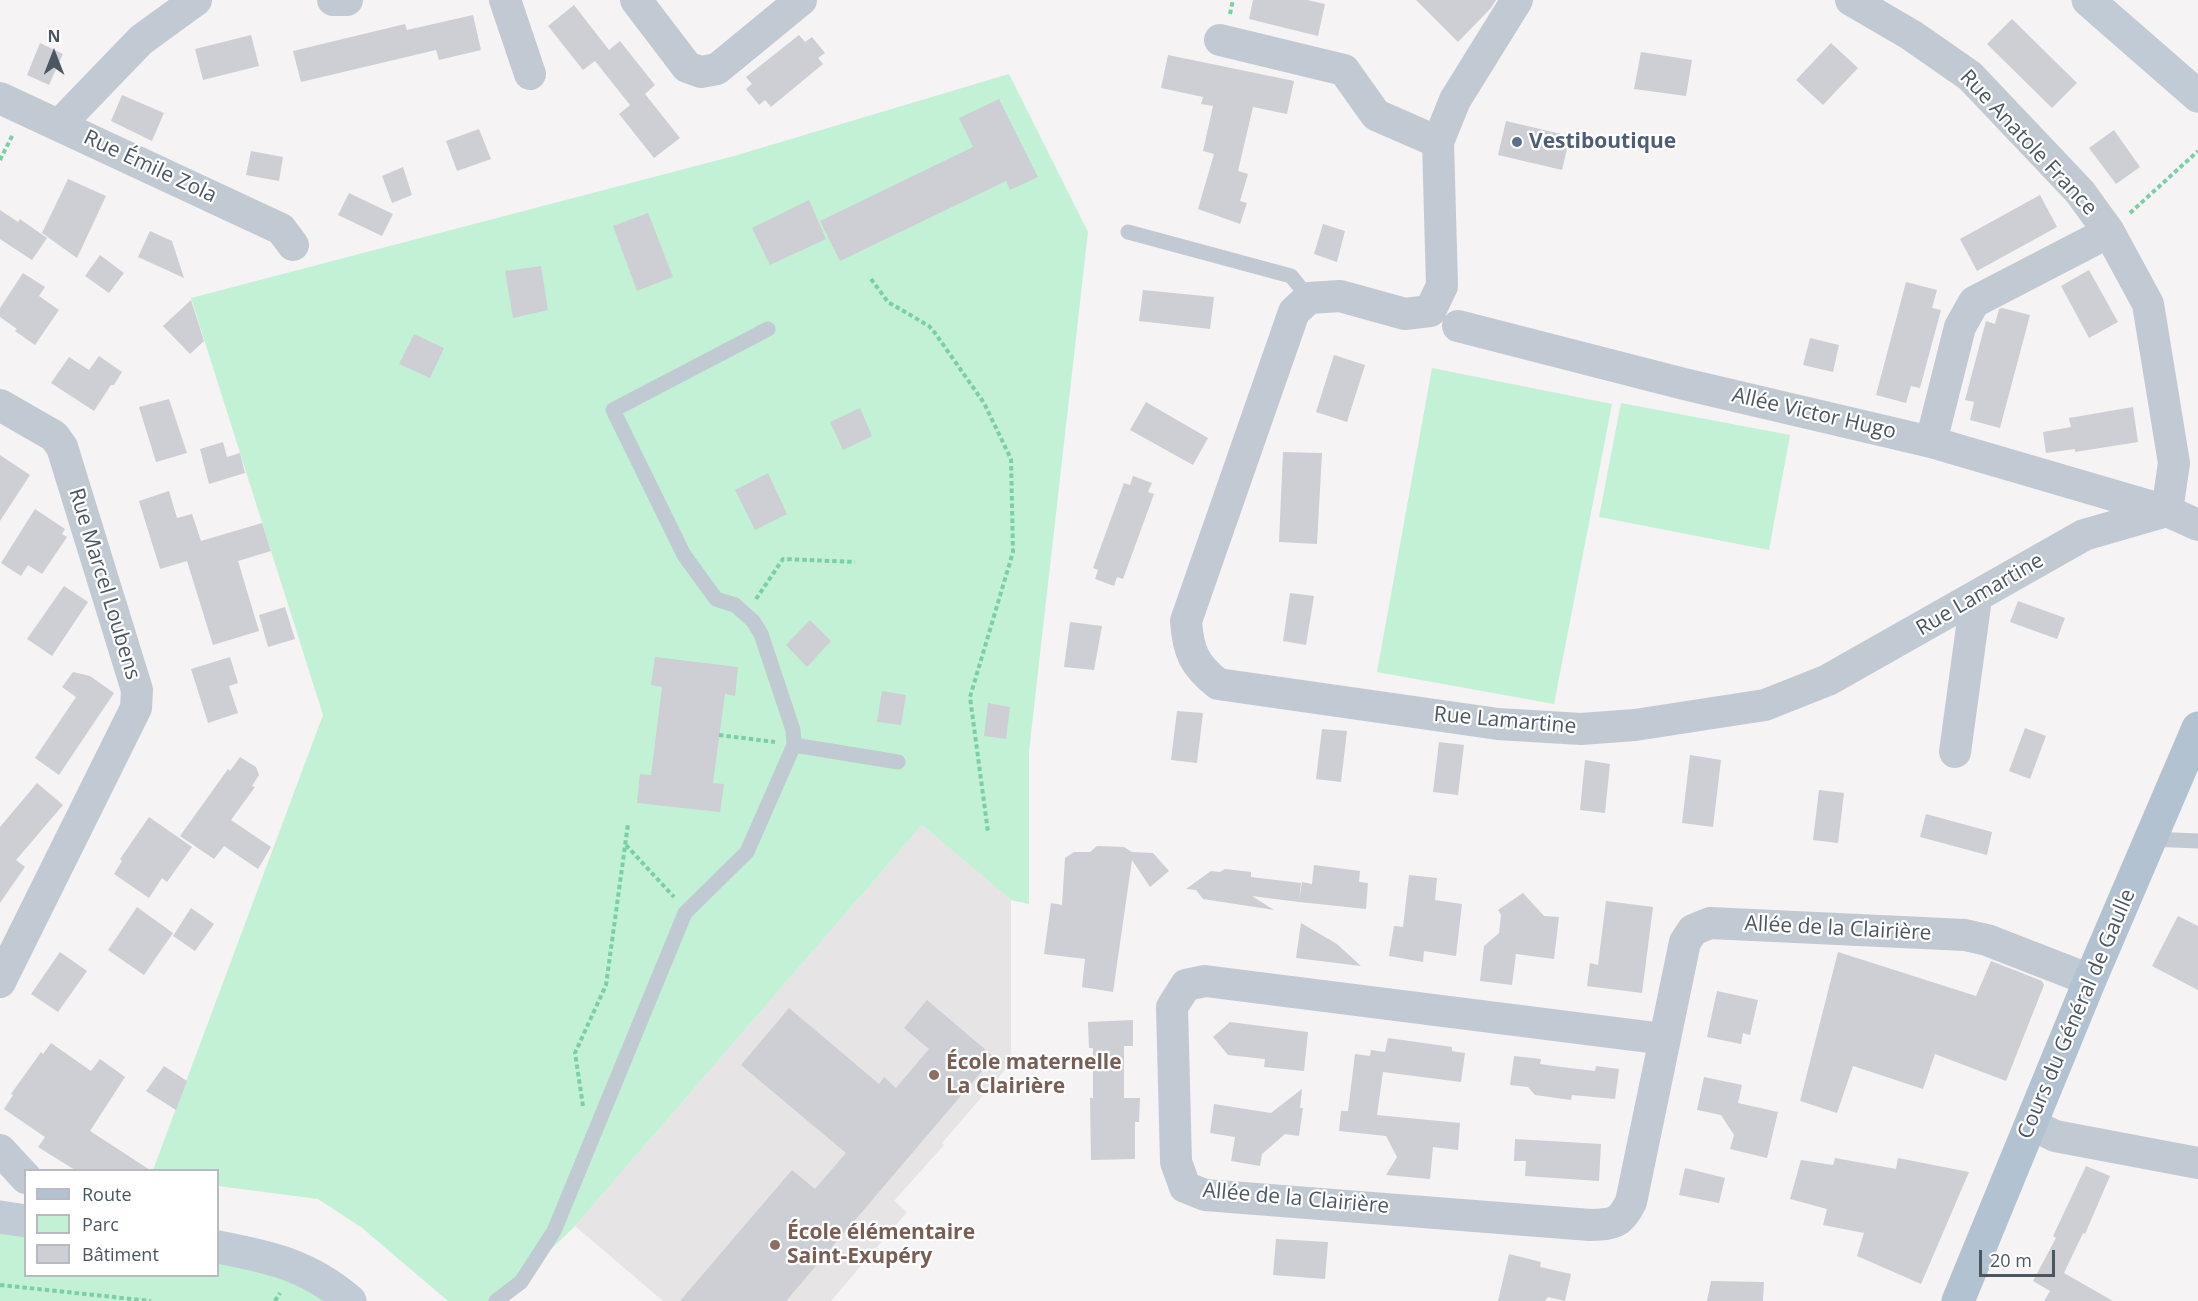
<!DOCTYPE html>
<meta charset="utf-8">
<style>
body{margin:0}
#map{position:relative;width:2198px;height:1301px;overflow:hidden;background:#f5f3f3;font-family:"Open Sans",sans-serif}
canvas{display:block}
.legend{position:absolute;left:24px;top:1169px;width:195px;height:108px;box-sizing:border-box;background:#fff;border:2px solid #b7bbc0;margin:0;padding:8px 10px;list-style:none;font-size:18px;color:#4a5661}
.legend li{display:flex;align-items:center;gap:12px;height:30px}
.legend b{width:30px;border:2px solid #b7bbc0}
.north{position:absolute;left:24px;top:24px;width:60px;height:60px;-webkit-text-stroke:4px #fff;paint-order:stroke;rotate:0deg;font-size:16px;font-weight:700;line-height:24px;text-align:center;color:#4a5661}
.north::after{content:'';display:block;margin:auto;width:21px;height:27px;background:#4a5661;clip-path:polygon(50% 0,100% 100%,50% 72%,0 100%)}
.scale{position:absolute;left:1979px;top:1250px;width:76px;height:27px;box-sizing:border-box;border:3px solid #4a5661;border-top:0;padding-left:8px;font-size:18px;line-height:21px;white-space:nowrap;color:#4a5661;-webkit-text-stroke:4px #fff;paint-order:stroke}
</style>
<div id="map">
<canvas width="2198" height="1301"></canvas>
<ul class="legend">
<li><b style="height:8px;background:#b3c2d1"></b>Route</li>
<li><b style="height:16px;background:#c3f1d5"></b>Parc</li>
<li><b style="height:16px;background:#cdcfd5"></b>Bâtiment</li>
</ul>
<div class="north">N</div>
<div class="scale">20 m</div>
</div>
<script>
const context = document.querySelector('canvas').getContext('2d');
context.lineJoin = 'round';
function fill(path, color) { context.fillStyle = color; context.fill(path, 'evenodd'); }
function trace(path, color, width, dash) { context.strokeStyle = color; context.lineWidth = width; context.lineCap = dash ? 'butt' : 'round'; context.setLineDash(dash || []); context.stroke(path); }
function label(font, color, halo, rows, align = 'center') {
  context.font = font + ' "Open Sans",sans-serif'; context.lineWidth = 4.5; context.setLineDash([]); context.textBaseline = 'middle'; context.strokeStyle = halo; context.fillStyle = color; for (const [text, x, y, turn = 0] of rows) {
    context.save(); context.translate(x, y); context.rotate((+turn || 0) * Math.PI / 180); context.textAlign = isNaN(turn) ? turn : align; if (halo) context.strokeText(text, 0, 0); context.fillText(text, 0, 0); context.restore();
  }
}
fill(new Path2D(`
 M922,825L1011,900V1063L942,1143L944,1145L894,1201L907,1212L831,1301H663L575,1226Z`), '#e6e4e5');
fill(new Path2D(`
 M1009,74L1088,232L1029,751V904L1011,900L922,825L575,1226L498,1301H448L361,1227L318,1199L218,1186V1170H153L323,715L191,298L734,156Z
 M1432,368L1612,404L1554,704L1377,672Z
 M1621,403L1790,435L1769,550L1599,517Z
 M0,1217L25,1221L26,1276H218V1247L341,1301H0Z`), '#c3f1d5');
fill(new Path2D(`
 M1253,0H1307L1325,4L1318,36L1249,19Z
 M1416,0H1496L1491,8L1458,42Z
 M574,5L609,50L620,41L655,85L645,94L680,138L654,158L619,114L630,105L595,61L583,70L548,26Z
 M473,15L481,50L439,60L436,50L301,82L293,51L405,24L407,30Z
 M2012,19L2077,83L2052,108L1987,44Z
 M251,35L259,66L203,80L195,49Z
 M799,35L805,42L812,37L825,53L818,58L823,64L771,107L765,100L759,105L746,89L752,84L746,77Z
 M40,43L63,54L49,85L27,75Z
 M1831,43L1858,68L1823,105L1796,80Z
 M1641,52L1692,60L1686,96L1634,89Z
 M1168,55L1294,81L1287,114L1253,107L1238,171L1248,174L1240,201L1247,203L1240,224L1198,209L1214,154L1203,151L1213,106L1201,104L1203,97L1161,88Z
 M122,95L164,113L152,141L111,121Z
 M999,99L1038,177L1010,190L1006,181L840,261L820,221L973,147L959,118Z
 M1506,121L1570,136L1562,170L1498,155Z
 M479,129L491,159L457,171L446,141Z
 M2114,130L2140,167L2116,184L2089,148Z
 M251,151L283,157L279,181L246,175Z
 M403,167L412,195L392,203L382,176Z
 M68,179L106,196L77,258L42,233Z
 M349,193L393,214L382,236L338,215Z
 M2040,195L2057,227L1977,271L1960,239Z
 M809,200L826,239L770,265L752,228Z
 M0,210L18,222L20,219L47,238L32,260L0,239Z
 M648,213L673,277L637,291L613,226Z
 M1323,224L1345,231L1337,262L1314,254Z
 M150,231L172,241L184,278L138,257Z
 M100,255L124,273L109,293L85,276Z
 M541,266L548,310L513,318L505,271Z
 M2089,270L2118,322L2089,338L2061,286Z
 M23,273L45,287L39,296L59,310L35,345L15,331L17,329L0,317V308Z
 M1906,282L1937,290L1932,308L1941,310L1920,388L1911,386L1906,403L1876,395Z
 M1143,290L1214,297L1210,329L1139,321Z
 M191,300L204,341L190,354L163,326Z
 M2002,308L2030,315L2000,428L1970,420L1974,402L1965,400L1986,321L1995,324L1999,309Z
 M414,334L444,348L430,378L399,364Z
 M1810,338L1839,345L1833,372L1803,365Z
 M1334,355L1365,365L1347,422L1316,412Z
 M99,356L122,372L114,385H111L94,411L51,383L69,357L89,370Z
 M169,399L187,453L156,462L139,407Z
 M1146,402L1208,438L1193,465L1130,430Z
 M2133,407L2138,442L2075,452V449L2046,453L2043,432L2071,427L2069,418Z
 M860,408L872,436L843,450L830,422Z
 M223,442L227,457L240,453L245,473L209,484L200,449Z
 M1283,452L1322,453L1317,544L1279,542Z
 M0,455L30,475L0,521Z
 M768,473L787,514L755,530L735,490Z
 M1133,476L1152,483L1148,492L1154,494L1123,579L1117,577L1114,586L1095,579L1098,570L1093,568L1124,483L1130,485Z
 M169,491L177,518L192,514L201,541L262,523L271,551L238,561L259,631L213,645L187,561L160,569L139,501Z
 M35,509L65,529L62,534L67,537L42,574L28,565L21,576L1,563Z
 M64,586L88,602L52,656L27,639Z
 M1290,593L1314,596L1306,645L1283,641Z
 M2018,601L2065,618L2057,639L2010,622Z
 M285,607L295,639L268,647L259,615Z
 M810,620L831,641L807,667L786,645Z
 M1070,622L1102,626L1094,670L1064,667Z
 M230,657L238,683L229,686L238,713L208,723L191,669Z
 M655,657L738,667L735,696L725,694L713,783L724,784L720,812L637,803L640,774L651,775L662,687L651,685Z
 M73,672L90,676L114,693L59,775L35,758L76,697L62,687Z
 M882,691L906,695L901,725L877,722Z
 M988,703L1010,707L1006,739L984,736Z
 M1177,711L1203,713L1197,763L1171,760Z
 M2025,728L2046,736L2030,779L2009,771Z
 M1322,729L1347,731L1341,782L1316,779Z
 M1439,742L1464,745L1458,795L1433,792Z
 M1690,755L1721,760L1713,827L1682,823Z
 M240,757L256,767L259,775L252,786L255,787L231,820L271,847L258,869L224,846L214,859L180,836L228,769L230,771Z
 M1585,760L1610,764L1605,813L1580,810Z
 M37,783L63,805L16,860L25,867L0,903V827Z
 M1819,790L1844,793L1838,843L1813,840Z
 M1926,814L1992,832L1987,855L1920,837Z
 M149,817L192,847L167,882L162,878L149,898L114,874L122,861L120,859Z
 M1097,846L1124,847L1132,852L1153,853L1169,871L1150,887L1132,860L1113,992L1082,987L1085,959L1044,954L1051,903L1062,905L1065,858L1074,852H1090Z
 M1314,865L1360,871L1359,882L1368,883L1366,909L1299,902L1302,882L1312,884Z
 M1225,869L1251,872V877L1301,883L1299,902L1252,896L1274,910L1203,899L1196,890L1186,889L1211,871L1220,872Z
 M1409,875L1437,878L1435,900L1462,904L1456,956L1424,951L1423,962L1389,956L1394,926L1403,927Z
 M1523,893L1544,916L1559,917L1554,959L1516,954L1512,985L1480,981L1484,946L1499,933L1501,915L1498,910Z
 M1606,901L1653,907L1642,993L1587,986L1590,963L1598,965Z
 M137,907L173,933L144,975L108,950Z
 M191,908L214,924L195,951L173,936Z
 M2178,916L2198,926V990L2152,966Z
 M1301,923L1337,944L1361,966L1296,958Z
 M60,952L87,971L58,1012L31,994Z
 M1838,952L1976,996L1991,961L2042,981L2044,985L2006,1081L1935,1054L1923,1089L1853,1066L1837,1113L1800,1101Z
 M1717,991L1758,1000L1750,1035L1743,1033L1741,1044L1707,1037Z
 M927,1000L994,1057L786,1301H680L792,1170L815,1189L846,1153L741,1065L789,1008L879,1084L884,1077L896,1088L929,1049L904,1028Z
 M1133,1020V1046H1124V1098H1140L1139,1122H1135V1159L1091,1160L1090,1098H1093V1048H1089L1088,1022Z
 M1230,1022L1308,1032L1304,1071L1264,1067L1265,1059L1228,1055L1213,1037Z
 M1388,1038L1452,1047V1051L1465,1053L1461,1082L1383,1072L1377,1115L1460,1123L1458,1150L1433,1147L1430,1179L1386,1175L1397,1157L1386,1136L1339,1131L1341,1111H1348L1355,1054L1370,1056L1371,1050L1385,1052Z
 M51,1043L91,1071L100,1059L125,1077L90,1131L150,1170H75L38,1147L45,1137L4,1109L13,1095L11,1094L41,1052L43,1054Z
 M1514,1056L1541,1059L1540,1064L1561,1067L1595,1071L1596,1066L1619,1069L1615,1099L1572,1095L1571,1100L1535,1095L1528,1087L1510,1085Z
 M164,1066L187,1081L176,1110L146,1091Z
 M1704,1077L1742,1085L1738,1103L1778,1112L1767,1158L1730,1149L1734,1135L1721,1115L1697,1110Z
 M1302,1089L1300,1108H1303L1299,1136L1285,1134L1262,1154L1260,1166L1231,1161L1235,1137L1210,1133L1214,1104L1271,1113Z
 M1515,1139L1601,1144L1599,1181L1525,1176L1526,1161H1514Z
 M1835,1158L1896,1169L1898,1158L1969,1172L1921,1284L1857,1256L1864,1233L1823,1225L1827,1209L1790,1199L1801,1160L1833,1165Z
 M2086,1166L2110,1176L2085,1234L2083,1233L2064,1273L2113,1301H2044L2050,1291L2033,1281L2056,1238L2053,1236Z
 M1685,1168L1725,1178L1719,1203L1679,1195Z
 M1276,1239L1328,1242L1325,1279L1273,1275Z
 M1509,1254L1541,1262L1540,1267L1571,1274L1565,1301L1548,1297L1545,1301H1498Z
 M1711,1281L1764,1282L1763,1301H1707Z`), '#cdcfd5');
trace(new Path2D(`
 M1230,14L1233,0
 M0,160L13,134
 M2130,213L2198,151
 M871,279L888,302L929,326L935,333L984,403L1011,459L1013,552L970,697L988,832
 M756,599L783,559L855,562
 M719,735L775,742
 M626,845L674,897
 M583,1106L575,1053L606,985L628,824
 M0,1285L151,1301
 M275,1301L280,1293`), '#7ad0a6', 4, [4.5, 3]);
trace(new Path2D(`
 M1128,232L1291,276L1309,298
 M794,745L898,762
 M2150,839L2198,841
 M496,1301L521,1282L554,1231L685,913L747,852L794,745L793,730L761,634L753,621L735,605L716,599L684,555L613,410L768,329`), '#c1cad2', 15);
trace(new Path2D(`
 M333,0H347
 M505,0L530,74
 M636,0L687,67L701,72L717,69L801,0
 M1517,0L1455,100L1438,142L1442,286L1430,311L1405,314L1340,296L1309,298L1294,312L1186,621C1188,651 1194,665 1218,684L1498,724L1581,729L1635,725L1765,705L1828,680L2084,535L2167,511
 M1851,0L1911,35L1970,76L2080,192L2109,232L2148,304L2174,463L2167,511L2198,525
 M1220,40L1344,70L1376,115L1438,142
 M0,98L281,229L293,245
 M60,124L141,40L196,0
 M1458,326L1684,384L1931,442L2167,511
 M0,405L54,436L62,447L137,690L136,708L0,982
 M1931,442L1960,327L1974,302L2109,232
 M1955,752L1976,598
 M1664,1039L1205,981L1186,985L1172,1007L1176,1162L1185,1187L1205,1195L1590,1225C1614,1224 1620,1224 1631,1202L1685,942L1693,930L1710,923L1965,935L1987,940L2090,980
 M2031,1124L2055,1136L2198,1163
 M0,1150L26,1178`), '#c1cad2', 32);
trace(new Path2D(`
 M2088,0L2198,96
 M0,1217L26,1221
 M218,1247C270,1257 308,1265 350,1301`), '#c1cbd6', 33);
trace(new Path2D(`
 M1958,1301L2090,980L2198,728`), '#b3c2d1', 33);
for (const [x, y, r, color] of [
 [1517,142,6,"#5c6f8a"],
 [934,1075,6,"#8d6e63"],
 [775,1245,6,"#8d6e63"]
]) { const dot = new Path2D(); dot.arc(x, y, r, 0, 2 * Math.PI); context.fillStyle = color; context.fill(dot); trace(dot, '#fff', 2); }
label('bold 21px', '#4e5e75', '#fff', [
 ["Vestiboutique",1529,142]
], 'left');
label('21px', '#4a5661', '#fff', [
 ["Rue Anatole France",2028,143,47],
 ["Rue Émile Zola",150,167,25],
 ["Allée Victor Hugo",1814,414,13],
 ["Rue Marcel Loubens",104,584,73],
 ["Rue Lamartine",1980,595,-30],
 ["Rue Lamartine",1505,721,5],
 ["Allée de la Clairière",1838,929,3],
 ["Cours du Général de Gaulle",2077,1014,-67],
 ["Allée de la Clairière",1296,1199,5]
]);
label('bold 21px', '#785e54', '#fff', [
 ["École maternelle",946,1063],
 ["La Clairière",946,1087],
 ["École élémentaire",787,1233],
 ["Saint-Exupéry",787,1257]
], 'left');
</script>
